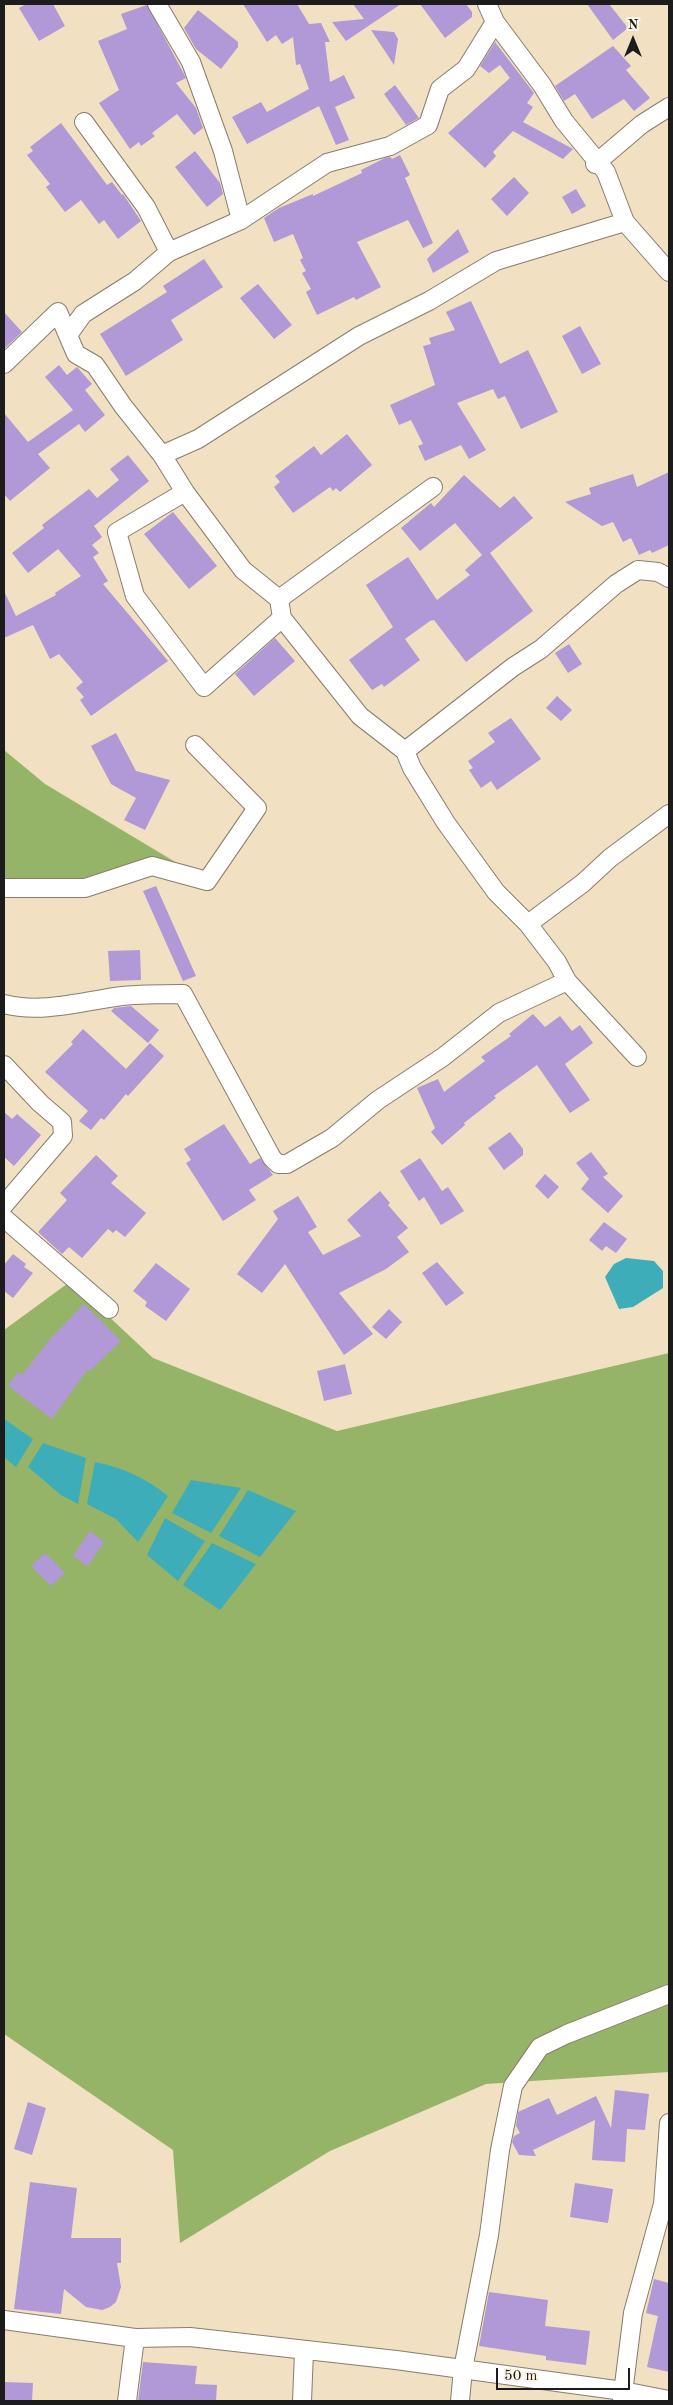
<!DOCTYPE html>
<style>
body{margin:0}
#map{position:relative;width:673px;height:2405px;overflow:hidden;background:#f1e0c1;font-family:"Old Standard TT",serif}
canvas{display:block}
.frame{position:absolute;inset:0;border:5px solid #1c1c1c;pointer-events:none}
.north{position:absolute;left:608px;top:15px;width:50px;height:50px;-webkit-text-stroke:4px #fcf5e5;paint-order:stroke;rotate:0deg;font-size:14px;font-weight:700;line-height:20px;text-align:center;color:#1c1c1c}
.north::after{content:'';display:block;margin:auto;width:18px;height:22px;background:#1c1c1c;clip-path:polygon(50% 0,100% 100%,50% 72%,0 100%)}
.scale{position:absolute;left:496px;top:2368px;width:134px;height:22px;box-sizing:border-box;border:2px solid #1c1c1c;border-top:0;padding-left:6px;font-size:15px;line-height:18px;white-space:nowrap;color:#1c1c1c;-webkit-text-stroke:4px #fcf5e5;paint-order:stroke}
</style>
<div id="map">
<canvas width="673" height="2405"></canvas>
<div class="frame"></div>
<div class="north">N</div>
<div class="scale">50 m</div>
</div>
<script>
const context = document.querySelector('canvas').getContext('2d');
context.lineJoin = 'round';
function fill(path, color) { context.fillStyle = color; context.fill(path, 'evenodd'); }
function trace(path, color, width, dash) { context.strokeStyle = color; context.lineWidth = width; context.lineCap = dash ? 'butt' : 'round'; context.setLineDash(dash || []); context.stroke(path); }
fill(new Path2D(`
 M4,750L45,784L207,881L152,866L85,888H4Z
 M71,1281L153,1358L337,1431L669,1353V2072L486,2084L330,2151L180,2243L173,2150L4,2034V1330Z`), '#95b468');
fill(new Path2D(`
 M626,1258L654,1261L663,1271V1288L633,1307L619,1309L605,1277L614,1264Z
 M4,1419L33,1439L16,1467L4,1457Z
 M43,1443L86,1458L78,1504L61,1495L28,1467Z
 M95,1462C122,1467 146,1478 168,1496L138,1542L116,1519L87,1504Z
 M191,1480L241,1488L211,1533L172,1513Z
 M248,1490L296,1511L260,1557L219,1536Z
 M165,1518L205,1541L178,1581L147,1555Z
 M212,1543L256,1564L220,1610L183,1585Z`), '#3dadba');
fill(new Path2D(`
 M26,4H53L65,26L39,41L19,8Z
 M243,4H297L309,24L321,23L330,42H325L330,82L344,75L355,98L335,107L349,140L336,145L319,106L247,144L232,117L261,102L267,112L309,89L300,64L296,65L293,37L282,44L276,35L267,42Z
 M353,4H401L346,41L332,22L364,19Z
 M420,4H466L472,12V17L445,38Z
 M587,4H609L628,28L613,40Z
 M147,5L184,74L186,78L176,83L196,108L203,128L194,135L177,114L152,133L155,136L141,146L139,142L130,149L99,103L119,90L98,41L127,29L121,14Z
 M198,10L238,42V47L221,69L196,49L184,28Z
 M371,30L394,32L398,39L394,65Z
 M495,42L534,93L527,103L533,107L523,122L573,149L563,159L513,131L493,152L496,156L485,168L448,133L510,78L500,65L489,73L480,66Z
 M613,46L631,66L626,70L650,98L634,111L624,99L592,119L575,94L564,101L555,86Z
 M395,85L419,118L406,125L384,94Z
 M61,123L107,185L112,182L122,195L123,194L141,221L118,239L104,220L99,224L81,200L65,212L46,187L50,184L27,155L33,151L30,147Z
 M195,151L220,183L223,194L207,207L175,167Z
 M400,155L410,175L405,178L433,243L423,248L408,220L357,242L381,287L356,300L354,297L317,315L306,292L311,289L302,273L306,271L300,260L303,258L293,234L274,242L264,218L279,208L313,194V196L362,173L361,170L385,158L390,157L392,159Z
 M514,177L529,193L507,216L491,199Z
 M576,189L586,206L572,214L562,197Z
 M458,229L469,252L433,273L427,259Z
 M204,259L223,287L171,320L183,340L126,376L100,334L167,292L163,286Z
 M258,284L292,325L274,339L240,298Z
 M471,301L500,364L528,350L558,412L521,429L505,396L498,399L493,389L457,403L486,450L469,459L461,445L425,461L418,446L423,444L411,420L399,425L390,405L435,385L423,346L431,344L429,338L455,330L446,312Z
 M4,312L22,332L4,349Z
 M580,326L601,364L582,374L562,336Z
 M59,365L67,375L77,367L92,384L85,390L105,415L85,432L79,424L38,454L50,468L10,501L4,494V413L28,442L73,410L45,377Z
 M347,434L372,465L340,492L336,488L333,491L330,487L293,513L274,487L280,482L275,476L314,446L321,455Z
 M128,455L149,481L94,526L102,537L92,545L99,553L93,557L108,581L103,584L168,661L91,716L80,700L84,697L76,688L83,682L59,654L50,659L33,625L4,638V591L16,616L56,595L55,593L81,576L58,549L28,573L12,553L44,528L42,525L89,489L97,498L119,480L110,469Z
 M669,472V545L652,553L650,550L639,555L631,538L623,542L613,522L602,526L565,502L591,494L589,488L633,474L637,487Z
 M464,475L500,508L514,496L533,518L490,553L533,611L466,662L434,620L430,621L405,639L420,660L384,687L382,684L372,690L349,660L393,627L366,585L408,557L437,600L470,575L465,570L482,555L455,523L420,551L401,528L431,503L434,507Z
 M173,512L217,566L189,589L144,534Z
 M275,638L295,661L254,696L235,674Z
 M569,644L582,664L568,673L555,653Z
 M557,696L572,710L561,721L546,708Z
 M511,718L541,759L497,790L491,781L481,788L469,770L473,768L468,761L495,742L488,733Z
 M116,733L136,771L170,780L145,830L124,820L136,798L111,784L91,746Z
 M156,886L196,976L183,981L143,891Z
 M140,950L141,980L110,981L108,951Z
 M131,1006L159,1030L148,1043L111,1011L114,1008Z
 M533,1014L545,1027L560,1016L572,1031L580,1025L593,1043L565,1064L590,1100L570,1113L537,1065L494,1096L496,1098L464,1123L465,1125L442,1145L431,1132L435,1128L417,1088L438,1079L444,1092L485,1061L481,1057L511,1036L509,1034Z
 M83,1029L126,1069L150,1043L164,1056L128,1096L126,1094L104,1120L101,1118L91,1130L79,1121L88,1111L45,1072L73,1044L71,1042Z
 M4,1112L12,1119L17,1114L41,1135L14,1166L4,1157Z
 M224,1124L250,1164L260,1158L273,1175L249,1190L256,1200L223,1221L186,1163L191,1160L184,1149Z
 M510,1132L523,1149V1155L504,1170L488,1148Z
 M591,1152L608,1174L603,1177L623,1196L608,1213L581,1189L589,1179L576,1163Z
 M96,1155L118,1176L111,1183L146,1213L125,1237L116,1230L113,1233L108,1229L82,1258L69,1247L62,1254L38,1232L67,1200L60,1193Z
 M420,1158L442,1191L448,1187L464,1211L441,1225L424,1197L419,1201L400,1171Z
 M545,1174L559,1187L548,1199L535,1186Z
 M380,1191L390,1203L388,1205L408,1228L397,1237L409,1252L386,1269L339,1293L373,1334L344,1355L285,1264L262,1293L237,1274L278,1219L273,1211L298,1196L317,1227L308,1232L323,1255L361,1236L347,1220Z
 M604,1222L627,1239L616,1253L606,1246L602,1251L589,1240Z
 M13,1254L26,1264L24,1267L33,1273L13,1298L4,1291V1265Z
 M437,1262L464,1293L446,1306L422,1273Z
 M156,1263L190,1289L166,1321L145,1306L147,1302L133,1291Z
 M84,1304L121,1341L90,1371L88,1369L52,1419L8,1386L18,1372L22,1375L50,1339Z
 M389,1309L402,1322L386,1339L372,1327Z
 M345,1364L352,1394L324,1401L317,1371Z
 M90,1531L104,1542L88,1566L73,1556Z
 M45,1553L65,1573L51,1586L31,1566Z
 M615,2090L649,2094L645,2130L627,2129L625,2162L592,2160L595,2120L533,2150L536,2156L519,2155L512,2142L514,2136L520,2133L516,2126L518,2112L549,2098L557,2115L596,2096L611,2128Z
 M28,2102L46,2108L32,2155L14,2149Z
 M30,2182L77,2188L71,2238H121V2263H117L121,2287L116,2302L110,2307L102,2310L86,2307L64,2289L61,2314L14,2309Z
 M575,2183L613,2189L608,2223L570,2217Z
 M654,2279L669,2283V2372L647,2367L658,2316L646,2313Z
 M489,2292L548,2300L545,2326L590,2331L586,2365L546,2360V2356L479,2346Z
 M143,2362L197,2366L195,2384L217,2385L216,2401H138Z
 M4,2382L33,2383L32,2401H4Z`), '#b198d6');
const street = new Path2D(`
 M157,4L191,62L223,151L241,220
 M487,4L495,22L542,85L564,121L606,172L625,222L669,272
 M84,122L146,207L169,252
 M595,164L642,124L669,107
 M68,335L83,314L135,281L169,252L241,220L327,163L390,146L428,125L440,89L466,69L495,22
 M4,364L58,312L76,354L95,365L123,406L162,455L198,439L359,336L429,301L496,261L625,222
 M162,455L185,492L243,570L279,599L282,618L360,716L405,751L412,768L446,823L496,892L528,924L557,962L567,981L637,1057
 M185,492L117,532L135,596L204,687L282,618
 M279,599L433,487
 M405,751L513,667L541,649L616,584L638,570L658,572L669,578
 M4,888H85L152,866L207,881L257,808L195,745
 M528,924L583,883L610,858L669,814
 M4,1004C42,1014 84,1001 122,996C142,994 163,994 183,994L272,1158L278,1164H287L332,1138L378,1100L443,1057L499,1013L567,981
 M4,1065L40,1103L62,1122L63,1136L4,1205
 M4,1218L109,1309
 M4,2320L135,2338L190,2337L396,2360L623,2391L669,2400
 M127,2401L135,2338
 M302,2401L304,2352
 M460,2401L463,2369L489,2235L500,2150L513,2086L540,2047L567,2034L669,1994
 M622,2401L633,2313L663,2204L669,2123`);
trace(street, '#867e6e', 20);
trace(street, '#fff', 18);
</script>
